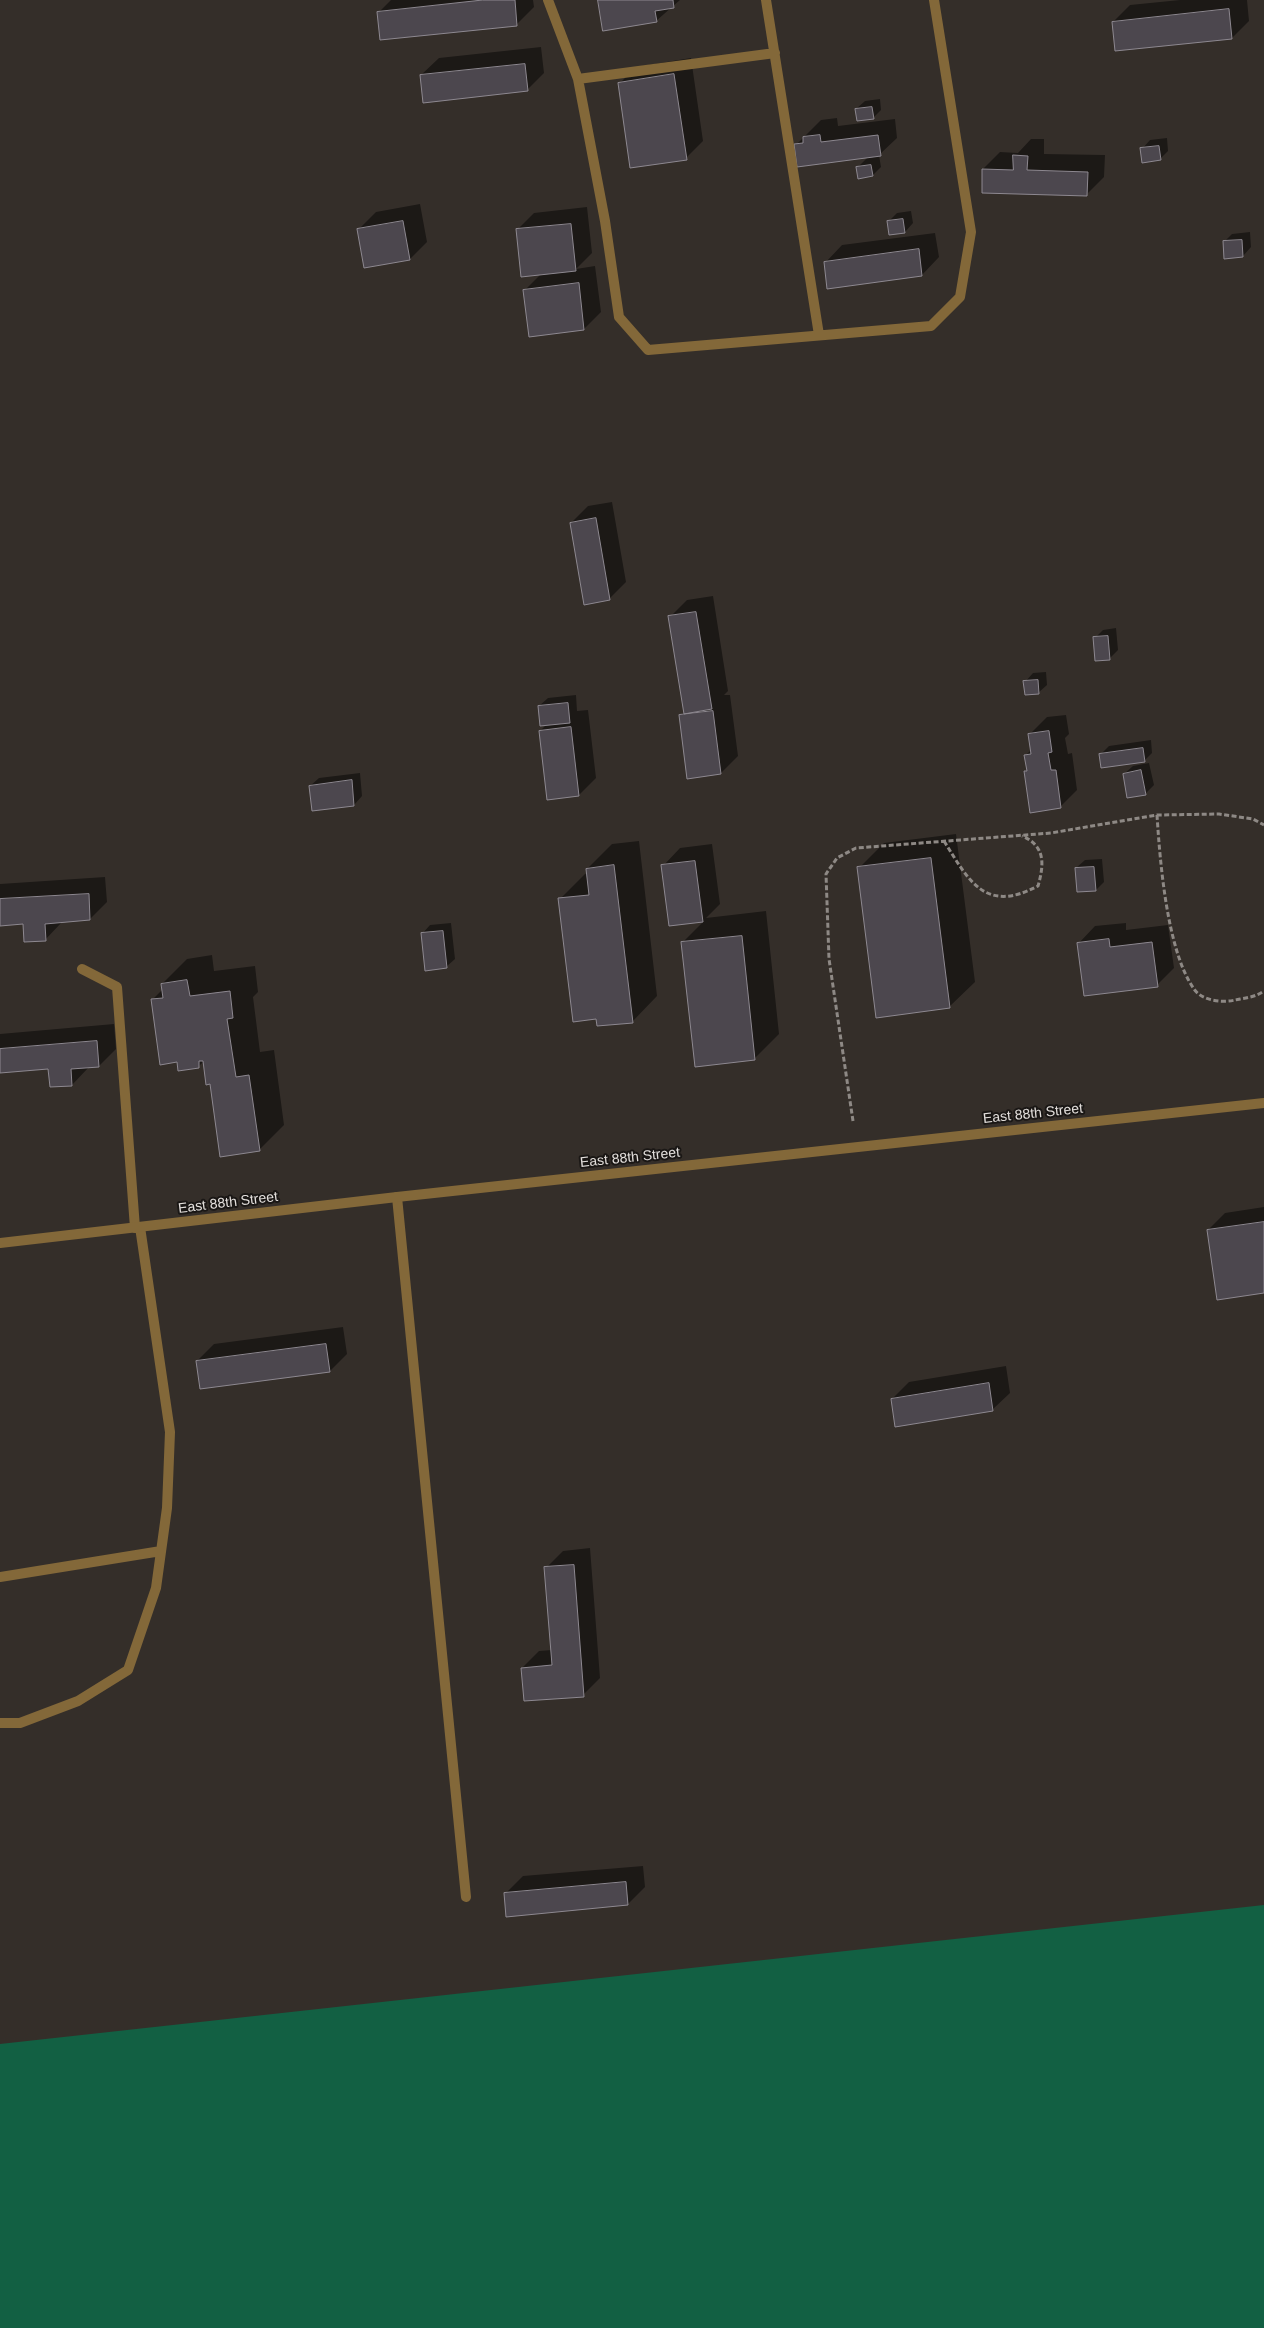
<!DOCTYPE html>
<style>
body{margin:0}
canvas{display:block;background:#342e29}
</style>
<canvas width="1264" height="2328"></canvas>
<script>
const context = document.querySelector('canvas').getContext('2d');
context.lineJoin = 'round';
function fill(path, color) { context.fillStyle = color; context.fill(path, 'evenodd'); }
function trace(path, color, width, dash) { context.strokeStyle = color; context.lineWidth = width; context.lineCap = dash ? 'butt' : 'round'; context.setLineDash(dash || []); context.stroke(path); }
function label(font, color, halo, rows, align = 'center') {
  context.font = font + ' Helvetica,sans-serif'; context.lineWidth = 4; context.setLineDash([]); context.textBaseline = 'middle'; context.strokeStyle = halo; context.fillStyle = color; for (const [text, x, y, turn = 0] of rows) {
    context.save(); context.translate(x, y); context.rotate((+turn || 0) * Math.PI / 180); context.textAlign = isNaN(turn) ? turn : align; if (halo) context.strokeText(text, 0, 0); context.fillText(text, 0, 0); context.restore();
  }
}
fill(new Path2D(`
 M1264,1905V2328H0V2044Z`), '#126043');
fill(new Path2D(`
 M391,0H533L534,7L517,24L379,12Z
 M599,0H680L656,21Z
 M1180,0H1247L1249,21L1232,38L1113,22L1130,5Z
 M541,47L544,73L527,90L421,75L439,58Z
 M691,58L703,141L686,158L619,84L636,67Z
 M880,99L881,110L873,118L856,109L865,101Z
 M837,118L838,126L895,119L897,138L879,155L881,167L873,175L858,167L869,156L796,145L821,120Z
 M1167,138L1168,151L1160,159L1142,149L1150,140Z
 M1031,139H1044V154L1105,155L1104,177L1087,194L983,169L1000,152L1018,153Z
 M420,204L427,242L410,259L359,229L376,212Z
 M587,207L592,253L576,269L595,266L601,312L584,329L524,291L541,274L517,230L534,213Z
 M911,211L913,223L905,232L889,221L897,213Z
 M1250,232L1251,247L1243,256L1224,242L1232,234Z
 M935,233L939,257L922,275L828,287L825,263L842,245Z
 M612,502L626,582L609,599L571,523L588,506Z
 M713,596L728,691L724,695H730L738,756L721,773L680,716L685,711L670,617L687,600Z
 M1116,628L1118,650L1109,659L1095,638L1103,630Z
 M1046,672L1047,685L1038,693L1025,682L1033,673Z
 M576,695L577,711L588,710L596,778L579,795L540,731L547,724L539,706L548,698Z
 M1066,715L1069,734L1065,738L1068,754L1072,753L1077,790L1060,807L1025,772L1028,769L1026,755L1032,749L1030,734L1047,717Z
 M1151,740L1152,753L1144,761L1101,754L1109,746Z
 M1149,763L1154,785L1145,794L1124,774L1133,766Z
 M360,773L362,796L354,805L310,786L319,778Z
 M956,834L975,982L949,1007L859,868L884,843Z
 M639,841L657,996L632,1022L560,899L585,874L588,873L587,869L612,844Z
 M712,844L720,904L706,918L766,911L779,1034L754,1059L682,943L704,921L670,925L663,866L680,848Z
 M1102,859L1104,882L1096,890L1076,868L1085,860Z
 M105,877L107,902L90,919L62,922L45,940L24,923L0,924V884Z
 M451,923L455,959L446,967L422,934L430,925Z
 M1126,923V930L1168,925L1174,968L1157,985L1078,944L1095,926Z
 M212,955L214,971L255,966L258,992L253,997L260,1052L274,1050L284,1125L259,1150L211,1083L204,1061L199,1066L178,1061L153,999L163,989L162,984L187,959Z
 M114,1024L116,1049L99,1066L89,1067L72,1085L49,1068L0,1071V1034Z
 M1264,1207V1292L1208,1230L1225,1213Z
 M343,1327L347,1354L330,1371L197,1361L214,1344Z
 M1006,1366L1010,1393L992,1410L892,1399L909,1382Z
 M590,1548L600,1678L583,1695L522,1668L539,1651L552,1650L546,1568L563,1551Z
 M643,1866L645,1887L628,1904L505,1894L523,1876Z`), '#0007');
const building = new Path2D(`
 M483,0H515L517,26L380,40L377,12Z
 M598,0H673L674,8L655,11L657,22L603,31Z
 M1229,9L1232,39L1115,51L1112,22Z
 M525,64L528,91L423,103L420,75Z
 M674,74L687,160L630,168L618,83Z
 M872,107L874,119L857,121L855,109Z
 M820,135L821,142L878,135L881,156L797,167L794,144L803,143V137Z
 M1159,146L1161,160L1142,163L1140,148Z
 M1013,155L1028,156L1027,170L1088,172L1087,196L982,193V169L1013,170Z
 M871,165L873,176L858,179L856,167Z
 M903,219L905,233L889,235L887,221Z
 M403,221L410,260L364,268L357,229Z
 M571,224L576,271L521,277L516,229Z
 M1242,240L1243,257L1224,259L1223,241Z
 M919,249L922,276L827,289L824,262Z
 M579,283L584,330L529,337L523,290Z
 M596,518L610,600L584,605L570,523Z
 M696,612L712,709L684,714L668,616Z
 M1108,636L1110,660L1095,661L1093,637Z
 M1038,680L1039,694L1025,695L1023,681Z
 M568,703L570,723L540,726L538,706Z
 M713,711L721,774L687,779L679,715Z
 M571,727L579,796L547,800L539,731Z
 M1049,731L1052,752L1048,753L1051,770H1056L1061,808L1030,813L1024,771H1027L1024,755L1031,754L1028,734Z
 M1143,748L1145,762L1101,768L1099,754Z
 M1141,770L1146,795L1127,798L1123,774Z
 M352,780L354,806L312,811L309,786Z
 M931,858L950,1008L876,1018L857,867Z
 M695,861L703,922L669,926L661,865Z
 M614,865L633,1023L597,1026L596,1019L573,1022L558,898L589,895L586,869Z
 M1094,867L1096,891L1077,892L1075,868Z
 M89,894L90,920L45,924L46,941L24,942L23,924L0,926V899Z
 M443,931L447,968L425,971L421,933Z
 M742,936L755,1060L695,1067L681,942Z
 M1109,939L1110,947L1152,942L1158,987L1084,996L1077,943Z
 M187,980L190,996L230,991L233,1018L227,1019L236,1077L249,1075L260,1151L220,1157L210,1084L206,1085L203,1061H199V1068L178,1071L177,1062L160,1065L151,999L163,998L161,984Z
 M97,1041L99,1067L71,1069L72,1086L50,1087L48,1069L0,1073V1049Z
 M1264,1222V1293L1217,1300L1207,1230Z
 M326,1344L330,1372L200,1389L196,1361Z
 M989,1383L993,1411L895,1427L891,1399Z
 M574,1565L584,1697L524,1701L521,1668L552,1665L544,1567Z
 M626,1882L628,1905L506,1917L504,1893Z`);
fill(building, '#4c474e');
trace(building, '#8d8890', 1);
trace(new Path2D(`
 M1157,815C1160,862 1167,951 1194,989C1202,1001 1223,1003 1235,1000C1245,998 1256,997 1264,991
 M944,841C969,881 985,914 1038,886C1044,865 1046,846 1022,836
 M853,1121L829,959L826,874L837,858L856,848L1051,833L1157,815L1219,814L1253,819L1264,825`), '#8e8985', 3, [5, 2.5]);
trace(new Path2D(`
 M548,0L578,79L605,221L619,317L648,350L931,326L960,297L971,232L934,0
 M766,0L819,335
 M578,79L775,53
 M82,969L117,987L135,1228
 M397,1197L466,1897
 M0,1577L161,1551
 M0,1723H20L78,1701L128,1670L156,1588L167,1508L170,1432L140,1227`), '#836839', 10);
trace(new Path2D(`
 M0,1243L397,1197L1264,1103`), '#836839', 10);
label('14px', '#e3dfdc', '#1a1715', [
 ["East 88th Street",1033,1114,-6],
 ["East 88th Street",630,1158,-6],
 ["East 88th Street",228,1203,-7]
]);
</script>
